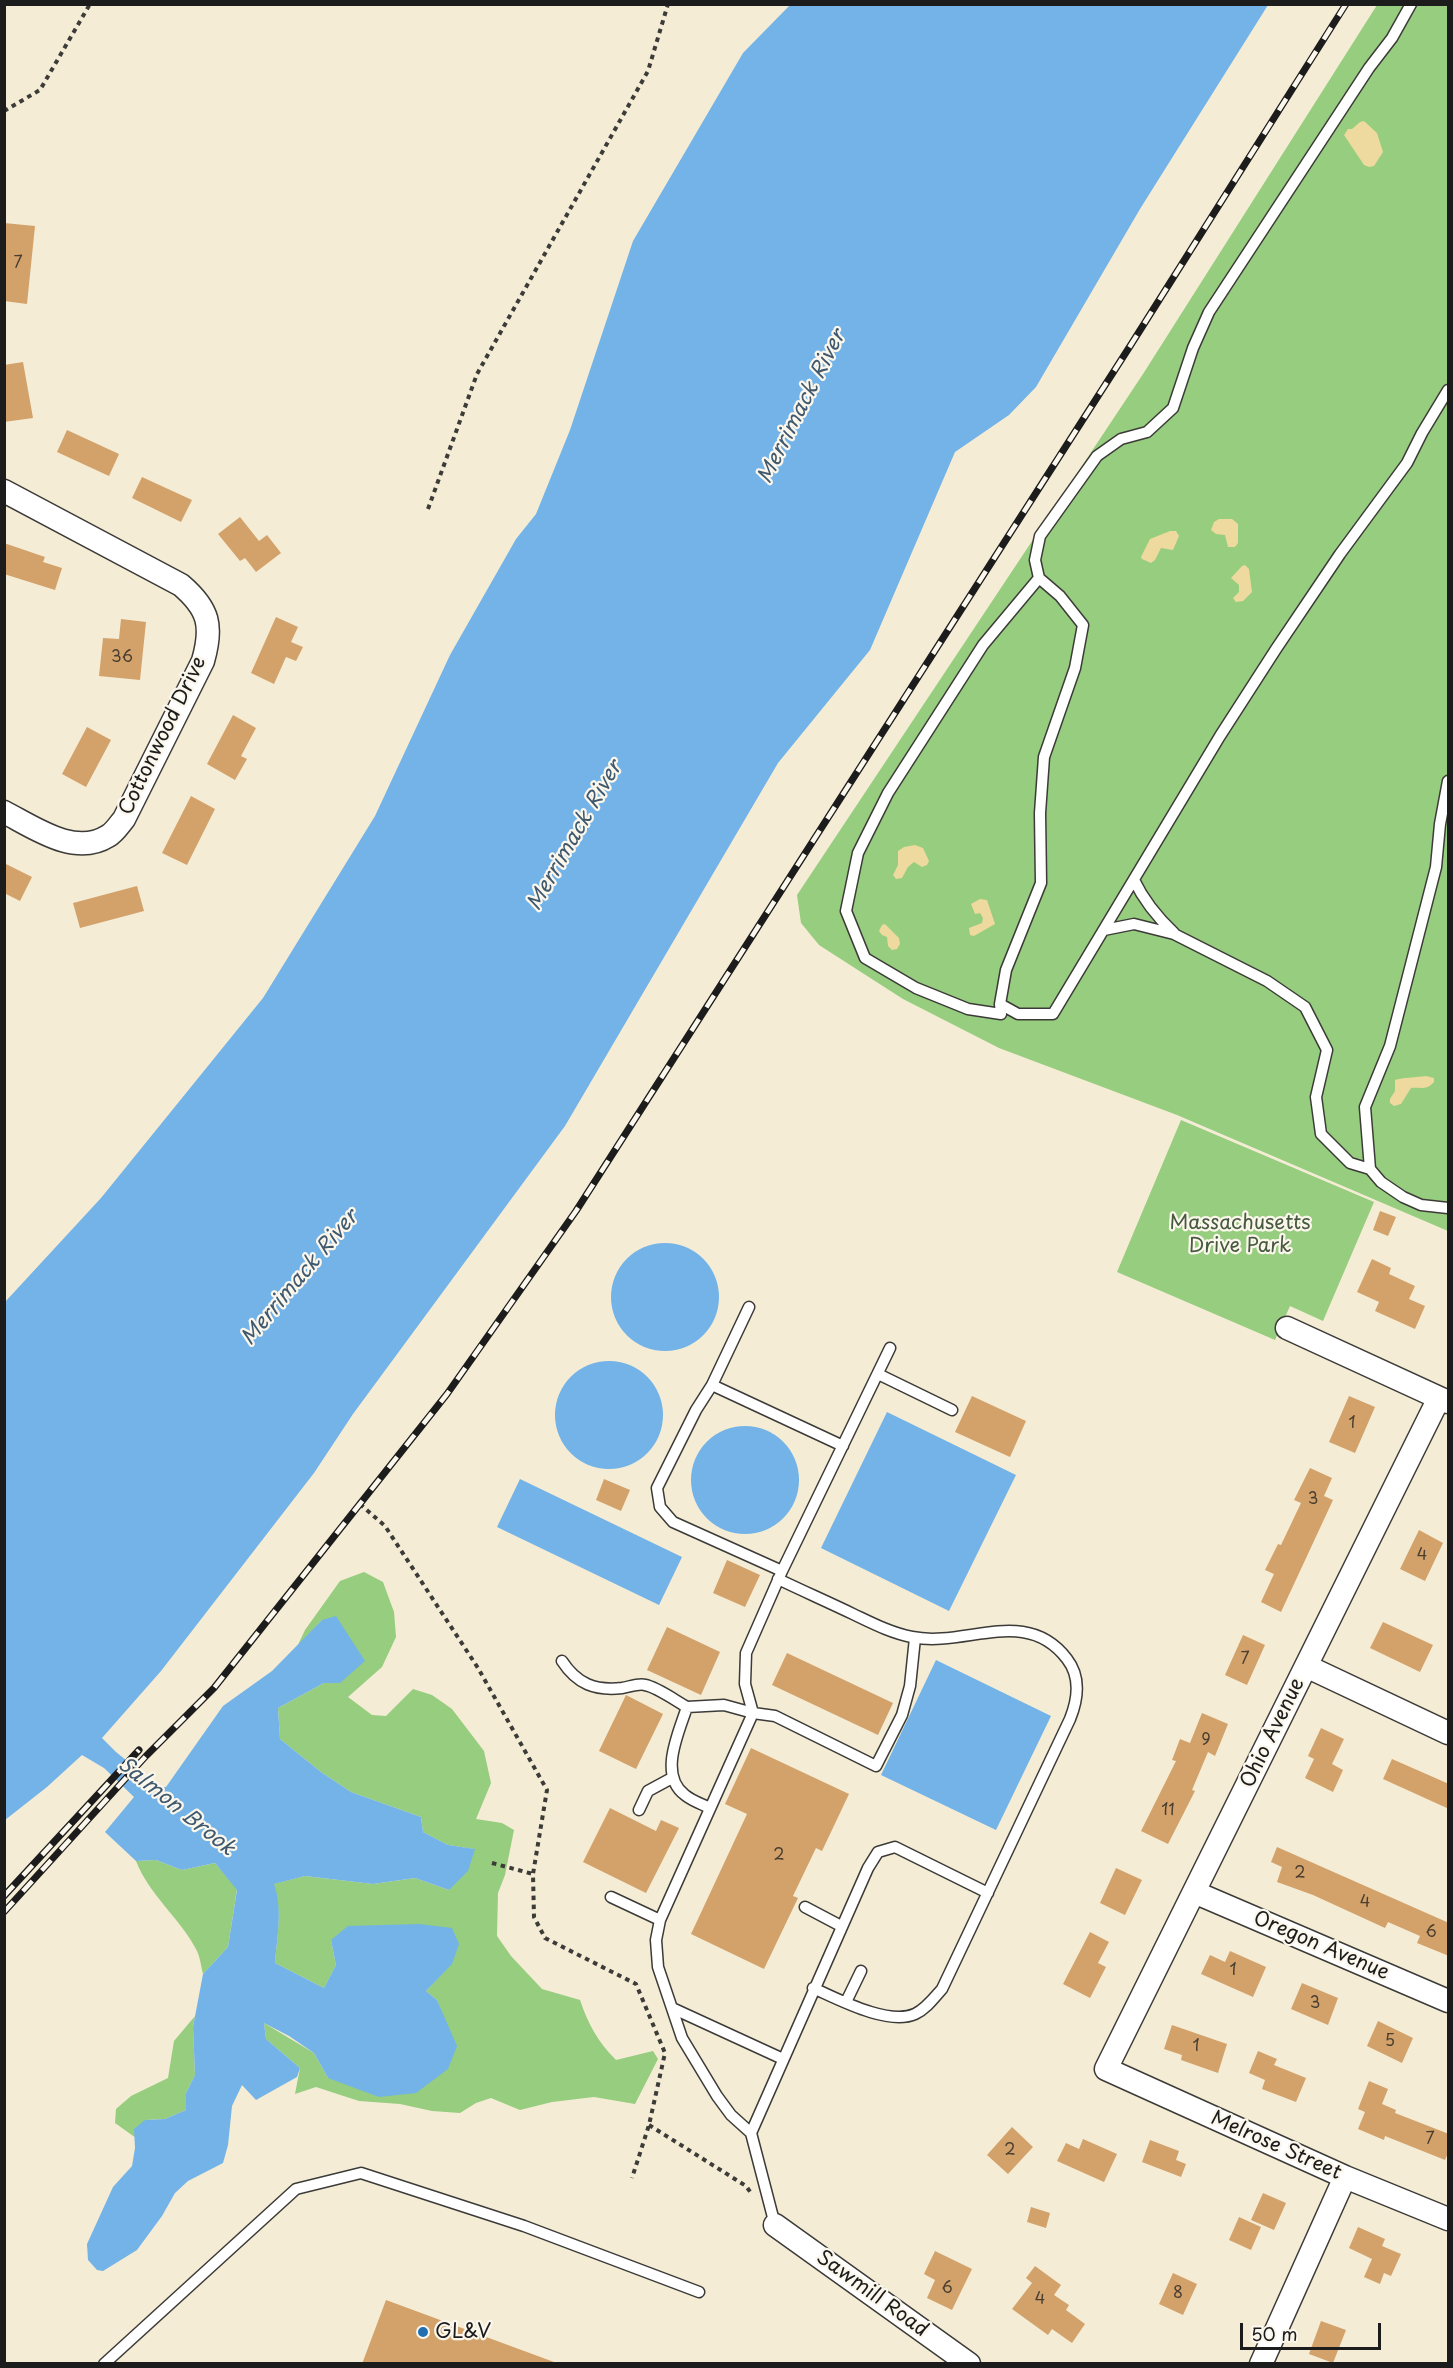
<!DOCTYPE html>
<style>
body{margin:0}
#map{position:relative;width:1453px;height:2368px;overflow:hidden;background:#f4ecd5;font-family:"Playpen Sans",sans-serif}
canvas{display:block}
.frame{position:absolute;inset:0;border:6px solid #1c1c1c;pointer-events:none}
.scale{position:absolute;left:1240px;top:2323px;width:141px;height:27px;box-sizing:border-box;border:3px solid #1c1c1c;border-top:0;padding-left:8px;font-size:18px;line-height:21px;white-space:nowrap;color:#1c1c1c;-webkit-text-stroke:4px #fbf7ec;paint-order:stroke}
</style>
<div id="map">
<canvas width="1453" height="2368"></canvas>
<div class="frame"></div>
<div class="scale">50 m</div>
</div>
<script>
const context = document.querySelector('canvas').getContext('2d');
context.lineJoin = 'round';
function fill(path, color) { context.fillStyle = color; context.fill(path, 'evenodd'); }
function trace(path, color, width, dash) { context.strokeStyle = color; context.lineWidth = width; context.lineCap = dash ? 'butt' : 'round'; context.setLineDash(dash || []); context.stroke(path); }
function label(font, color, halo, rows, align = 'center') {
  context.font = font + ' "Playpen Sans",sans-serif'; context.lineWidth = 4.5; context.setLineDash([]); context.textBaseline = 'middle'; context.strokeStyle = halo; context.fillStyle = color; for (const [text, x, y, turn = 0] of rows) {
    context.save(); context.translate(x, y); context.rotate((+turn || 0) * Math.PI / 180); context.textAlign = isNaN(turn) ? turn : align; if (halo) context.strokeText(text, 0, 0); context.fillText(text, 0, 0); context.restore();
  }
}
fill(new Path2D(`
 M1377,5H1448V1231L1177,1115L999,1048L903,999L819,945L801,923L797,895L1143,374Z
 M1181,1120L1374,1202L1323,1321L1290,1306L1275,1340L1117,1272Z
 M364,1572L383,1582L394,1612L396,1637L382,1667L348,1697L372,1715L386,1716L413,1689L432,1695L452,1709L484,1751L491,1783L476,1819L502,1823L514,1830L505,1875L498,1893L497,1936L511,1956L542,1989L580,2000C588,2024 598,2042 616,2060L653,2051L658,2059L635,2104L594,2097L552,2102L520,2110L491,2098L476,2103L460,2113L432,2111L400,2104L359,2101L316,2087L295,2094L300,2068L266,2039L264,2023L314,2053L328,2078L445,2021L437,2000L426,1991L452,1963L331,1940L336,1965L324,1988L275,1963C277,1937 283,1910 273,1884L305,1876L373,1884L415,1878L449,1890L474,1849L448,1845L423,1832L421,1817L351,1792L321,1772L280,1739L278,1708L324,1683H340L322,1620L297,1647L305,1630L340,1581Z
 M156,1860L182,1870L215,1863L237,1889L228,1947L203,1974C201,1966 200,1957 197,1951C180,1918 149,1895 136,1861Z
 M195,2016L193,2027L195,2075L186,2093V2110L165,2119L145,2120L136,2138L115,2123L116,2109L131,2096L168,2078L174,2041Z`), '#96cd7f');
fill(new Path2D(`
 M1364,121L1377,133L1383,152L1374,166L1369,167L1364,165L1344,135L1348,129H1352L1360,122Z
 M1219,519H1232L1238,524V543L1235,547H1228L1225,535L1216,534L1211,530L1214,522Z
 M1170,531H1176L1179,536L1173,550L1161,548L1155,560L1151,563L1142,559L1141,557L1150,539Z
 M1245,565L1249,569L1252,592L1243,601L1236,602L1233,598L1239,592V585L1231,578L1242,566Z
 M915,845L923,848L929,861L927,865L922,867L914,862L908,867L902,878L896,879L893,875L898,865V851L904,847Z
 M980,899L987,900L995,924L974,936L970,935L969,928L982,923L983,918L980,913L975,914L971,904Z
 M885,924L899,938L900,944L897,949L892,950L888,946L887,937L882,935L879,931L882,925Z
 M1426,1076L1434,1078V1082C1426,1091 1420,1087 1411,1088L1401,1104L1394,1106L1390,1103V1099L1395,1091V1080C1400,1078 1418,1077 1426,1076Z`), '#eeda9e');
fill(new Path2D(`
 M790,5H1268L1140,209L1036,387L1009,415L955,452L870,650L778,763L565,1126L353,1414L314,1473L161,1671L102,1738L116,1752L159,1787H166L223,1706L272,1671L322,1620L336,1616L365,1661L340,1683H324L278,1708L280,1739L321,1772L351,1792L421,1817L423,1832L448,1845L475,1849L468,1871L449,1890L415,1878L373,1884L305,1876L274,1884C283,1910 277,1937 275,1963L324,1988L336,1965L331,1940L348,1926L419,1924L452,1928L459,1944L452,1964L426,1991L437,2000L457,2046L448,2069L416,2093L379,2097L328,2078L314,2053L289,2036L264,2023L266,2039L300,2068L297,2077L256,2100L242,2085L232,2106L228,2145L223,2163L188,2181L175,2193L162,2216L137,2250L103,2271L97,2270L88,2260L87,2244L113,2187L132,2166L135,2148L134,2129L145,2120L165,2119L186,2110V2093L195,2075L193,2027L203,1974L228,1947L237,1890L215,1863L182,1870L156,1860L136,1861L105,1832L134,1797L104,1768L82,1755L47,1787L5,1820V1302L101,1198L263,998L375,816L450,655L516,539L536,514L570,430L633,241L743,53Z
 M611 1297a54 54 0 1 1 108 0a54 54 0 1 1-108 0Z
 M555 1415a54 54 0 1 1 108 0a54 54 0 1 1-108 0Z
 M887,1412L1016,1475L949,1611L821,1548Z
 M691 1480a54 54 0 1 1 108 0a54 54 0 1 1-108 0Z
 M520,1479L682,1557L659,1605L497,1527Z
 M936,1660L1051,1716L996,1830L881,1775Z`), '#73b3e7');
fill(new Path2D(`
 M4,223L35,226L27,304L4,301Z
 M23,362L33,418L4,422V365Z
 M67,430L119,454L109,476L57,452Z
 M142,477L192,500L181,522L132,498Z
 M240,517L259,541L267,535L281,553L256,572L245,558L240,561L218,534Z
 M4,543L45,557L43,562L62,568L55,590L4,574Z
 M276,617L298,627L291,642L303,647L296,661L286,657L274,684L251,673Z
 M121,619L146,622L140,680L99,676L103,638L119,639Z
 M233,715L256,728L241,756L247,759L235,780L207,764Z
 M87,727L111,740L86,787L62,774Z
 M191,796L215,809L187,865L162,853Z
 M4,863L32,877L20,901L4,893Z
 M137,886L144,911L80,928L73,903Z
 M1380,1211L1396,1217L1388,1236L1373,1230Z
 M1372,1259L1391,1268L1389,1274L1415,1286L1409,1299L1425,1306L1415,1329L1375,1311L1379,1302L1357,1292Z
 M972,1396L1026,1421L1010,1457L955,1432Z
 M1349,1396L1375,1407L1355,1453L1329,1442Z
 M1310,1468L1332,1478L1324,1496L1333,1500L1281,1612L1261,1602L1274,1574L1265,1570L1278,1544L1281,1545L1301,1503L1294,1500Z
 M604,1479L630,1490L621,1511L596,1500Z
 M1419,1530L1443,1543L1425,1581L1400,1569Z
 M727,1560L760,1575L745,1607L713,1593Z
 M1383,1622L1433,1645L1420,1672L1370,1648Z
 M667,1627L720,1652L701,1695L647,1670Z
 M1243,1635L1265,1645L1247,1685L1225,1675Z
 M787,1653L893,1703L878,1735L772,1685Z
 M626,1695L663,1714L636,1769L599,1751Z
 M1202,1713L1228,1724L1215,1756L1208,1752L1192,1790L1195,1791L1168,1844L1141,1831L1176,1761L1172,1760L1180,1739L1190,1743Z
 M1321,1728L1344,1739L1332,1764L1343,1770L1333,1792L1305,1778L1314,1759L1308,1756Z
 M751,1748L849,1794L822,1851L816,1848L793,1896L798,1898L764,1969L691,1934L747,1814L725,1804Z
 M1392,1759L1449,1784V1809L1383,1779Z
 M610,1808L656,1831L661,1820L679,1828L646,1893L583,1862Z
 M1277,1847L1449,1923V1956L1417,1943L1420,1936L1388,1922L1385,1928L1313,1895L1277,1882L1282,1867L1271,1862Z
 M1116,1868L1142,1880L1125,1915L1100,1903Z
 M1090,1932L1109,1942L1098,1963L1106,1967L1090,1998L1063,1984Z
 M1230,1951L1266,1967L1253,1997L1201,1974L1210,1955L1225,1962Z
 M1302,1983L1338,1998L1328,2025L1291,2009Z
 M1378,2021L1413,2038L1402,2063L1367,2046Z
 M1172,2025L1227,2044L1218,2073L1181,2060L1182,2055L1164,2049Z
 M1258,2051L1277,2059L1274,2065L1306,2078L1296,2102L1262,2089L1265,2080L1249,2073Z
 M1369,2081L1388,2089L1382,2104L1396,2110L1395,2113L1449,2134V2151L1445,2160L1385,2136L1384,2140L1358,2129L1365,2112L1358,2109Z
 M1012,2127L1033,2147L1008,2174L987,2155Z
 M1083,2139L1117,2154L1104,2182L1057,2161L1066,2143L1079,2149Z
 M1150,2140L1179,2151L1176,2160L1186,2164L1181,2177L1142,2162Z
 M1263,2193L1286,2203L1274,2230L1251,2220Z
 M1031,2207L1050,2213L1046,2228L1027,2222Z
 M1239,2217L1261,2227L1251,2250L1229,2240Z
 M1358,2227L1385,2239L1382,2246L1401,2254L1391,2276L1384,2273L1380,2284L1364,2277L1372,2259L1349,2248Z
 M935,2251L972,2269L952,2310L927,2298L935,2280L924,2274Z
 M1035,2266L1061,2285L1054,2295L1069,2305L1066,2310L1085,2324L1072,2343L1052,2329L1048,2335L1012,2309L1032,2283L1026,2278Z
 M1173,2273L1197,2284L1183,2315L1159,2304Z
 M386,2300L554,2362V2364H362Z
 M1321,2321L1346,2330L1333,2363L1309,2354Z`), '#d3a26a');
const lane = new Path2D(`
 M1039,578L1035,560L1040,536L1097,456L1121,439L1147,432L1173,408L1193,348L1209,312L1369,68L1392,38L1411,4
 M1448,781L1440,824L1436,867L1408,976L1390,1046L1365,1107L1370,1169L1381,1182L1403,1197L1421,1205L1448,1208
 M1134,880C1144,901 1157,917 1174,933
 M1104,930L1134,924L1174,934L1267,981L1305,1007L1327,1050L1316,1097L1321,1134L1350,1163L1370,1169
 M1000,1004L1001,1014L968,1009L916,988L865,958L846,911L858,853L888,793L983,645L1039,578L1060,596L1083,625L1075,668L1044,757L1040,813L1041,883L1006,970L1000,1004L1018,1014H1053L1220,736L1276,649L1340,554L1407,463L1422,433L1448,390
 M878,1374L952,1410
 M712,1385L749,1307
 M782,1571L673,1522L660,1507L657,1488L696,1410L712,1385L843,1446
 M778,1579C803,1591 828,1602 853,1614C872,1623 891,1633 912,1637C966,1648 1026,1605 1067,1659C1081,1677 1078,1699 1070,1719L942,1989C934,1998 926,2009 915,2014C888,2026 838,1999 813,1988
 M562,1661C577,1684 595,1691 622,1688C629,1687 639,1683 645,1685C657,1687 676,1701 687,1707
 M710,1808C702,1804 692,1801 685,1795C658,1775 679,1732 687,1707L724,1705L753,1713L775,1716L876,1766L902,1715L910,1686L915,1638
 M639,1810L648,1791L672,1778
 M611,1897L660,1920
 M805,1907L841,1926
 M846,2002L861,1971
 M672,2008L783,2059
 M751,2133L731,2115L717,2096L682,2038L658,1967L656,1940L660,1920L753,1713L745,1684L746,1653L782,1571L890,1348
 M775,2225L751,2133L868,1868L878,1852L895,1847L988,1893
 M104,2364L296,2189L361,2173L524,2226L699,2292`);
const street = new Path2D(`
 M4,491L181,585C209,609 213,626 203,661L124,819C119,825 114,833 108,836C75,857 35,828 4,812
 M1287,1328L1448,1402
 M1439,1398L1106,2069L1345,2177L1448,2219
 M1306,1666L1448,1733
 M1194,1892L1448,2001
 M775,2225L969,2364
 M1261,2364L1345,2177`);
trace(lane, '#3c3b38', 13);
trace(street, '#3c3b38', 25);
trace(new Path2D(`
 M4,111L40,90L90,4
 M428,509L477,374L648,71L668,4
 M360,1504L385,1526L478,1668L547,1790L533,1874L534,1917L545,1938L636,1984L665,2053L649,2125L632,2178
 M492,1863L533,1874
 M649,2125L746,2186L751,2193`), '#3c3b38', 4, [4.5, 4.5]);
trace(lane, '#fff', 10);
trace(street, '#fff', 22);
const rail = new Path2D(`
 M4,1896L139,1750
 M4,1912L146,1756L214,1688L447,1394L576,1211L1132,343L1346,4`);
trace(rail, '#1c1c1c', 7);
trace(rail, '#fbf7ec', 4.5, [14]);
for (const [x, y, r, color] of [
 [423,2332,6,"#1f6fb2"]
]) { const dot = new Path2D(); dot.arc(x, y, r, 0, 2 * Math.PI); context.fillStyle = color; context.fill(dot); trace(dot, '#fbf7ec', 2); }
label('16px', '#4a3e30', null, [
 ["7",18,264],
 ["36",122,658],
 ["1",1352,1424],
 ["3",1313,1500],
 ["4",1422,1556],
 ["7",1245,1660],
 ["9",1206,1741],
 ["11",1168,1811],
 ["2",779,1856],
 ["2",1300,1874],
 ["4",1365,1903],
 ["6",1431,1933],
 ["1",1233,1971],
 ["3",1315,2004],
 ["5",1390,2042],
 ["1",1196,2047],
 ["7",1430,2140],
 ["2",1010,2151],
 ["6",947,2289],
 ["8",1178,2294],
 ["4",1040,2300]
]);
label('20px', '#1c1c1c', '#fbf7ec', [
 ["Cottonwood Drive",163,736,-64],
 ["Ohio Avenue",1273,1733,-64],
 ["Oregon Avenue",1321,1946,23],
 ["Melrose Street",1276,2146,24],
 ["Sawmill Road",872,2294,36]
]);
label('20px', '#475a3f', '#fbf7ec', [
 ["Massachusetts",1240,1223],
 ["Drive Park",1240,1246]
]);
label('20px', '#1c1c1c', '#fbf7ec', [
 ["GL&V",435,2332]
], 'left');
label('italic 21px', '#3f586d', '#fbf7ec', [
 ["Merrimack River",802,407,-63],
 ["Merrimack River",575,836,-60],
 ["Merrimack River",300,1278,-50],
 ["Salmon Brook",176,1807,39]
]);
</script>
